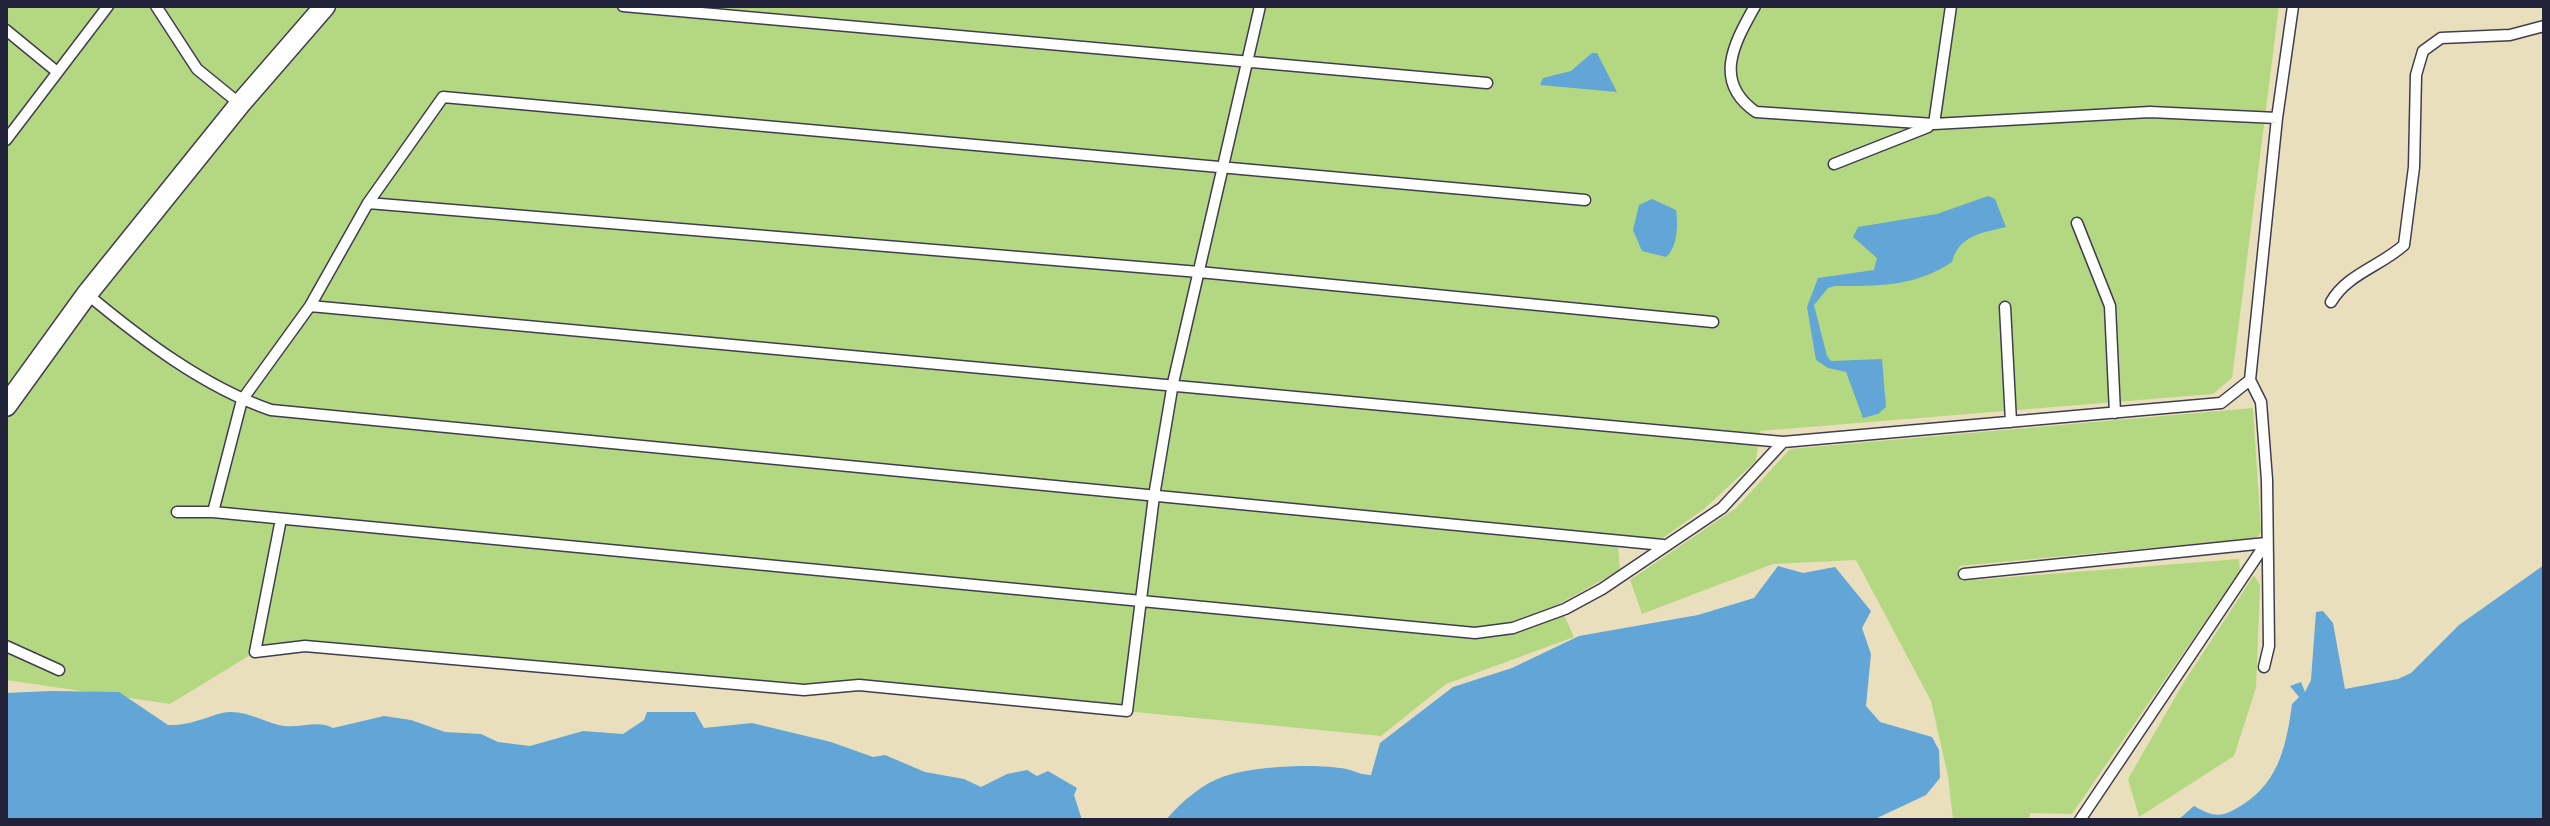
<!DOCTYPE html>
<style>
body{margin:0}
#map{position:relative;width:2550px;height:826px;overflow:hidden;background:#e9dfbc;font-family:Kalam,sans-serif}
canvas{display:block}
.frame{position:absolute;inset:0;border:8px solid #22223b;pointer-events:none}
</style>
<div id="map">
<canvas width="2550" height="826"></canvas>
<div class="frame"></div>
</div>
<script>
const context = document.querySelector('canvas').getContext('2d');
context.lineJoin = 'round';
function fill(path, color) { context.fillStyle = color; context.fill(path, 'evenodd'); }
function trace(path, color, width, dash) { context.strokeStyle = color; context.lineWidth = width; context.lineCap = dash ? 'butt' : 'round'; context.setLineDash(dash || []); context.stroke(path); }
fill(new Path2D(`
 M6,6H2279L2232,378L2213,394L1760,431L1756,461L1704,509L1660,540L1617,535L1620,570L1559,604L1574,637L1446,684L1381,736L859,685L804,690L305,646L255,652L170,704L6,680Z
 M2253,408L2261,532L2256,538L1959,566L1961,581L2239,559L2240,571L2072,814L2030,813L2029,820H1953L1948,776L1931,701L1856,560L1773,564L1642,614L1630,580L1736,508L1790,449Z
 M2254,575L2260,585L2256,688L2234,756L2139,817L2128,779L2184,682Z`), '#b4d881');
fill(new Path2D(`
 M1592,53H1597L1617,92L1540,85L1543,78L1571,71Z
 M1988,196L1995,199L2006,227C1982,233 1959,235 1952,262C1915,287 1878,286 1835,286L1828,288L1814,305L1827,356L1831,361L1882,359L1886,407L1878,414L1863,418L1846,372L1828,368L1816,360L1807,307L1818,278L1874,270L1877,258L1853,237L1858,227L1937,214Z
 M1652,199L1676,210C1678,224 1678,247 1666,257L1642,251L1633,230L1639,205Z
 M2544,565V820H2178L2194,806C2216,819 2224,817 2245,803C2279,781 2287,743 2292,704L2299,697L2290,686L2301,682L2305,692L2311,680L2316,612L2323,611L2333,623L2345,689L2398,679L2411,673L2459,625Z
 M1778,566L1803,573L1835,567L1871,611L1862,628L1871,654L1866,706L1880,722L1932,737L1939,750L1940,778L1926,795L1873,820H1166C1179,804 1201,785 1220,778C1248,766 1317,763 1346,769C1355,771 1361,775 1371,775L1380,743L1453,687L1512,668L1579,636L1698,615L1754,598Z
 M51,691L119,692L168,725C189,726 203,718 222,713C243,708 265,723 284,726C302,728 318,720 333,728L384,716L411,720L445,732L481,734L498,742L530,746L583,731L623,734L644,720L647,712H695L704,728L752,723L831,742L873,757L885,755L925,772L964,779L981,787L1007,774L1027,770L1037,776L1048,771L1077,788L1074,795L1082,820H6V693Z`), '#61a6d6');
const lane = new Path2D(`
 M156,6L197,69L240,104
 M623,6L1487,83
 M1755,6C1733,45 1713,82 1756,112L1934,124
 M1951,6L1934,124L2150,112L2277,118L2293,6
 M6,30L56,71
 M6,140L108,6
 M1834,164L1928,127
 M368,203L1199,272L1713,322
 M2077,223L2110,306L2115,413
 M87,294C141,339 204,387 271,410L1663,545
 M2331,302C2347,274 2381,266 2404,245L2414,167L2416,75L2423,51L2441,38L2510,35L2544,26
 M310,306L1783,442L2221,403L2250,380
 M2005,307L2011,422
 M177,512H213L1475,633L1513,628L1565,609L1602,589L1722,508L1783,442
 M213,512L242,400L310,306L368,203L443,97L1585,200
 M281,519L255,652L305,646L804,690L859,685L1127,711L1154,496L1173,383L1260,6
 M1964,574L2266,543
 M6,646L59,670
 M2264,667L2269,646L2267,480L2261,402L2250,380L2277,118
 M2080,820L2266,543`);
const street = new Path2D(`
 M6,406L87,294L240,104L325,6`);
trace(lane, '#403e4e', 13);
trace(street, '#403e4e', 23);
trace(lane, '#fff', 10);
trace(street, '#fff', 20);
</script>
